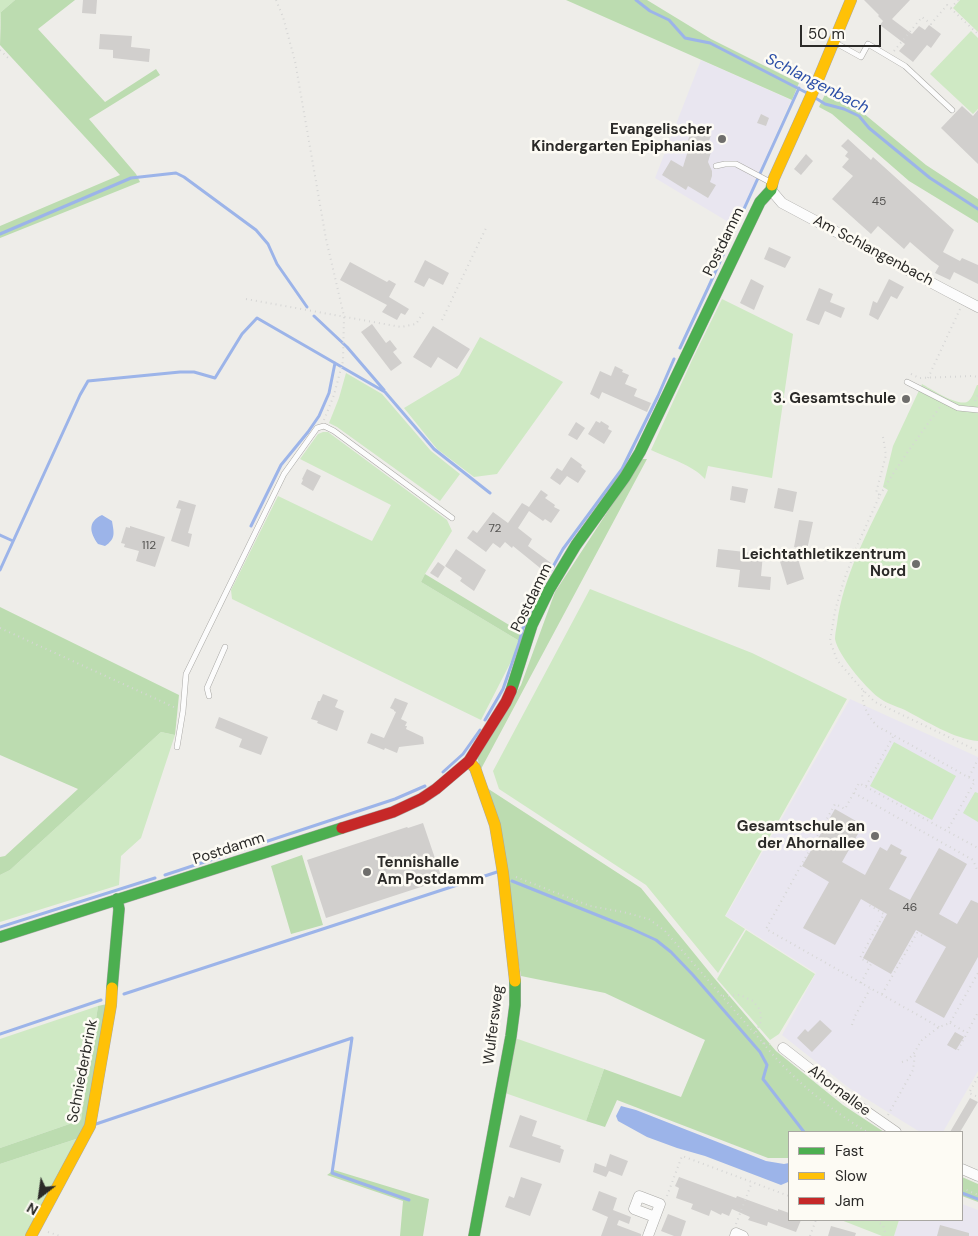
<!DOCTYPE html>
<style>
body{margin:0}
#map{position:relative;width:978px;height:1236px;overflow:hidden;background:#eeede9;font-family:"DM Sans",sans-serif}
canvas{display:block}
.legend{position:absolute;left:788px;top:1131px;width:175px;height:90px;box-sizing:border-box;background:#fdfbf4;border:1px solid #a9a7a2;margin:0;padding:6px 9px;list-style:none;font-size:15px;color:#2b2a28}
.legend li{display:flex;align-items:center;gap:10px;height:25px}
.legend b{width:25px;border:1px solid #a9a7a2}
.north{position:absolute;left:15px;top:1171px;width:50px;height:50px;-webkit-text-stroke:4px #fdfbf4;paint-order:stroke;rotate:210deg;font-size:14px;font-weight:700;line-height:20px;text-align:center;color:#2b2a28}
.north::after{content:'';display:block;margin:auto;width:18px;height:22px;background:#2b2a28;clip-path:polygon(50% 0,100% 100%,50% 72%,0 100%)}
.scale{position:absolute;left:800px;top:25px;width:81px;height:22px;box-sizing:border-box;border:2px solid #2b2a28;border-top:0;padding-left:6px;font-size:15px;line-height:18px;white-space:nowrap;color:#2b2a28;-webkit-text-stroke:4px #fdfbf4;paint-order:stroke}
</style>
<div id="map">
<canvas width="978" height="1236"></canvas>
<ul class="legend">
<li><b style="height:6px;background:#4caf50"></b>Fast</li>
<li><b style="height:6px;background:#ffc107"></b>Slow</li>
<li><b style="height:6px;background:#c62828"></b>Jam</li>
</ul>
<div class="north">N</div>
<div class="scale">50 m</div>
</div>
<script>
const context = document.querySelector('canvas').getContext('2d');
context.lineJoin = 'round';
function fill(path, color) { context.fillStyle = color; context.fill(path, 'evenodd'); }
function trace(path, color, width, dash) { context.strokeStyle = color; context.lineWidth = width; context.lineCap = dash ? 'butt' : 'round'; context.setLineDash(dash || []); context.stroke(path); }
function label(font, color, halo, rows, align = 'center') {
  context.font = font + ' "DM Sans",sans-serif'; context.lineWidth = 5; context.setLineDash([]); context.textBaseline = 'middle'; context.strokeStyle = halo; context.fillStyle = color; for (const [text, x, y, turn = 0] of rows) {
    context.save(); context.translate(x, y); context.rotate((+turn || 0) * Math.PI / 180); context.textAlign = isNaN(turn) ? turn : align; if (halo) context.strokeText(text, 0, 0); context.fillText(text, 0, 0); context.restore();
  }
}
fill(new Path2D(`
 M701,60L791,100L735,226L655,178Z
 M850,699L978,757V1071L943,1132H920L849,1088L782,1035L816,973L726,916Z
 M962,1204L978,1210V1236H894L899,1220H962Z`), '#e9e6f0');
fill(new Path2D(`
 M0,0H15L1,12L0,29Z
 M960,0H978V32L953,8Z
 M971,31L978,38V109L973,114L930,74Z
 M722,299L793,334L772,478L708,466L705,479C693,465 668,458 651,450L693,358Z
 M480,337L563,382L497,474L474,477L437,449L404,408L459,375Z
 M346,373L382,394L431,451L460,474L440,501L337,427L329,423L339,398Z
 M922,384C931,389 957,406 967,402C972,400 975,389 977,385H978V741C954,739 926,721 905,710C896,706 885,703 878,697C865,687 838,655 835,639C835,635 836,629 837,624C843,577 867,533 888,490L883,487L893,446Z
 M323,432H328L447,520L452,531L425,574L421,582L521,642L481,720L232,599L231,590L278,496L372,541L391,505L300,459L318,434Z
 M590,589L752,653L847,699L725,916L745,929L718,973L646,885L499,789L493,771Z
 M161,732L175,735L141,838L121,856L119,885L0,922V875L10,870Z
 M894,742L956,776L932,820L870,786Z
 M975,792L978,793V822L963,813Z
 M746,930L815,974L779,1034L770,1040L717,979Z
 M98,1006L81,1120L0,1148V1039Z
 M515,1038L604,1069L586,1121L505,1093Z
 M79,1138L26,1236H0V1164Z
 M841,1220H899L894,1236H882Z`), '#cfe9c4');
fill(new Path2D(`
 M15,0H75L38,29L105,102L156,69L160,75L89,119L136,174L140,182L0,238V226L120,175L0,45L1,12Z
 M566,0H647L711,39L799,83L792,100Z
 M828,88L851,103L926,165L978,199V223L909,181L832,114L819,107Z
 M642,459H647L481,769L477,758L521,685L555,592Z
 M425,574L524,634L521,642L421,582Z
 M0,607L179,695L175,735L161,732L10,870L0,875V857L5,856L78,789L0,755Z
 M487,788L641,888L715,979L776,1051L843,1105L884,1132H789V1158H768L617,1100L605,1127L586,1121L604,1069L681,1097L705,1040L605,993L521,976Z
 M302,855L323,925L291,934L271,866Z
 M107,1004L87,1125L79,1138L0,1164V1148L81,1120L98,1006Z
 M334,1170L429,1199L423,1236H400L403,1201L327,1175Z
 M962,1177L978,1184V1202L962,1196Z`), '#bcdcb0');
fill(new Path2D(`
 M102,515L112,521C114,533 116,539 105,546L98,544C90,533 87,522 102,515Z
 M621,1106L636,1110L766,1161L784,1164L789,1163V1178L788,1182L781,1185L705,1156L677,1148L647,1137L618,1121L616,1116Z`), '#9cb4e9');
trace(new Path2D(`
 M636,0L650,11L669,20L685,38L710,43L809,94
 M814,97L825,104L844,109L859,116L869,128L930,178L978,209
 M0,234L131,178L176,173L184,177L256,230L268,244L277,264L307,307
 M314,316L347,347L384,390
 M680,348L708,288L799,88
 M251,526L281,465L308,432L319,416L329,393L335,363
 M0,535L13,541
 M0,570L80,395L88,381L180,372H194L215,378L242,334L257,318L385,392L434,449L490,493
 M485,720L503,689L519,643L523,628L546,579L563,549L622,469L658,396L674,359
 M443,772L463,754L480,730
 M165,875L395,799L425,786
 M512,881L632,929L656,940L671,952L693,975L760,1052L767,1065L763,1079L804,1132
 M0,927L155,878
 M124,994L497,872
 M0,1034L101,1000
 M96,1124L352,1038L332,1173L409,1200
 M962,1193L978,1199`), '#9cb4e9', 3);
fill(new Path2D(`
 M83,0H97L96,14L82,13Z
 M864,0H910L892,19L912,34L919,26L925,30L929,25L941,34L931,48L927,45L913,62L899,51L905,44L880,25L883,21L878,16L879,15Z
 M100,34L132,36L131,47L150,49L149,62L113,58V50L99,49Z
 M962,106L973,116L978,110V164L941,128Z
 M761,114L769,118L766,126L757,123Z
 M695,130L711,135L708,144L713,145L708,162L712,171V176L710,182L716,185L708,198L688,186L686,190L662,175L671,160L683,167L690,144L687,143L691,132L694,133Z
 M848,139L871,160L873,157L954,230L943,252L960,261L962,258L978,265V284L954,272L950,280L935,273L939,266L932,261L910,242L904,249L878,226L871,234L832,199L853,176L842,167L849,159L845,156L848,152L841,146Z
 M806,154L813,161L801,175L794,169Z
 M769,247L791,257L785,268L764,259Z
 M425,260L449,273L443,285L429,278L424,287L414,282Z
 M350,262L387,282L389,280L396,284L389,297L409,309L405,315L401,313L397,320L382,312L387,305L340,280Z
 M751,279L764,286L754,310L740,303Z
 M889,279L904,287L897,299L891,296L878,320L869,315L873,301L877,303Z
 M819,288L833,294L830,302L845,308L841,318L825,311L819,325L806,320Z
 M372,324L386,343L390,340L397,349L393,352L402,363L391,371L361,332Z
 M433,326L470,349L457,369L438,357L431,368L413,357Z
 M615,366L623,370L622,372L629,375L625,384L637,389L634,396L651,403L647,412L602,392L599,399L590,394L600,371L611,376Z
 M596,421L600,423L601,421L609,426L608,429L612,431L604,444L588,434Z
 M576,422L585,428L577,440L568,435Z
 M571,457L582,465L581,467L586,471L578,483L567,476L560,485L550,478L557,468L562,471Z
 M307,469L321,476L313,491L301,484L303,480L302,479Z
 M732,486L748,489L745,503L730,500Z
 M778,488L797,492L793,512L774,508Z
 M541,490L548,495L545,498L555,505L554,507L560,510L551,523L545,519L543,521L529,511L518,528L532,539L528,546L551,563L545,572L513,546L512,548L505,542L500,548L493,543L486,552L467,538L473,530L477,533L493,512L508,523L522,503L529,507Z
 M179,500L196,505L188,533L192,534L189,547L171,541L181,509L176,508Z
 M799,520L813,522L807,550L794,547Z
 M130,526L165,537L155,567L136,561L139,551L124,547L125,544L121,543L126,527L130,528Z
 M456,549L486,570L474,591L460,581L462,578L445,566Z
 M718,549L763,554L761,576L771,577L770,590L738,587L740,570L716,567Z
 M796,552L804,579L787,585L779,558Z
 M438,562L445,567L438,578L430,573Z
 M323,694L338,700L335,707L344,711L337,731L317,723L318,721L311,719L318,701H320Z
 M395,698L408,703L401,719L407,722L405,726H407L406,729L423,737L424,744L399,747L397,753L385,748L384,750L367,743L371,733L384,738L396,712L394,711V710L390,708Z
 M219,717L268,737L261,755L239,747L242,739L215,728Z
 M835,809L863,825L842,862L865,875L880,847L887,851L891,844L902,850L900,854L907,857L889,889L910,900L939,848L967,864L939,914L957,924L971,900L978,903V957L944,1018L915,1002L946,947L916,930L891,974L863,958L887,914L861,899L835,945L803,928L829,882L802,866Z
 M423,823L442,879L427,884V885L326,918L307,860L407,827L408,828Z
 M820,1020L832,1031L812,1052L797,1038L805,1029L808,1032Z
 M955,1032L964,1037L956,1050L947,1045Z
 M970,1098L978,1102L960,1132H950Z
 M520,1115L537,1121L532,1136L561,1146L560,1148L564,1150L560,1163L509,1147Z
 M610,1154L628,1161L622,1176L609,1171L606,1177L593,1172L595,1163L606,1167Z
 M521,1177L542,1184L530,1216L505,1207L509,1196L514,1198Z
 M679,1177L736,1198L737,1196L778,1211V1209L789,1213V1220H801L796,1232L768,1222L767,1226L748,1220L750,1217L732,1209L729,1216L722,1213L721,1215L711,1210L709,1216L691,1209L693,1204L676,1198L679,1188L675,1186Z
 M599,1191L617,1198L613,1210L631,1217L629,1224L619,1220L617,1225L641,1234V1236H601L608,1217L592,1210Z
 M668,1214L686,1221L681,1236H674L661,1231Z
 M940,1225L969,1233V1236H937Z
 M831,1226L856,1233L855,1236H828Z`), '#d1cfcd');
const lane = new Path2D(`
 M834,42L861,57L868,44L905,66L952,110
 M716,166L725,164H736L770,182
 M907,382L958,408L978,410
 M209,696L207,688L225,647
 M177,747L183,711L186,674L284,474L317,428L324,426L334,431L452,518`);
const street = new Path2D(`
 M771,190L782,203L947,291L978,307
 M783,1048L847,1098L896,1132
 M962,1169L978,1176
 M648,1236L660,1204L639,1196L634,1209L655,1217
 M735,1236L736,1233L743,1236`);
const fast = new Path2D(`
 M511,691L532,625L549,590L576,545L625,477L640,452L760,202L771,190L772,185
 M0,937L342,828
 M112,988L119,909L117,899
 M474,1236L511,1036L515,1005V981`);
const slow = new Path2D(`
 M772,185L774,178L815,87L851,0
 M469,761L475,768L495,825L503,873L515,981
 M31,1236L90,1126L111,1005L112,988`);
const jam = new Path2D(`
 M342,828L393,812L421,799L436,789L469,761L506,702L511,691`);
trace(lane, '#a9a8a5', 6);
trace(street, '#a9a8a5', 11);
trace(fast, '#a9a8a5', 12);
trace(slow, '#a9a8a5', 12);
trace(jam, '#a9a8a5', 12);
trace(new Path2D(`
 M276,0L283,17L295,61L326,239L344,316L343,361L334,395L324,420
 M951,8L958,0
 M0,50L8,58
 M894,51L922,17L931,24L947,5L978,34
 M246,299L401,327L416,324L425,310
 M442,320L487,226
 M911,374L919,378L973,376L978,377
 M928,378L960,309
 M975,401L978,394
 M883,437L886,455L876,493L880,495L857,546L844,580L835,611L830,641L837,660L860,687L875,702L978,751
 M880,495C898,464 919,436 940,407
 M0,628L176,708
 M864,691L862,693C863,707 868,716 877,726L975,781L947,831
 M969,777L978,759
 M866,786L894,735
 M854,793L973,860L978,872
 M516,877L590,906L623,912L649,919L665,931L763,1043L774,1045
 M861,983L871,964L860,958L884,914L869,905
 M882,994L917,933L925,937
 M723,996L740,995L753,1001L760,1010L761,1021L755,1034
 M950,1023L967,1033L978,1012
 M852,1025L855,1016L870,989
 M939,1027L766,929L835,804L845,809L859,783L978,848
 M763,1043C792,1079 828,1108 867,1132
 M958,1050L967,1033
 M902,1062L908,1060L915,1052L918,1046L922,1040L939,1027L950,1023L978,973
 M978,1077L969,1093L978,1097
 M888,1115L913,1070L915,1054
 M962,1188L978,1195
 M667,1196L682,1156L789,1196
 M876,1220L878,1222L883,1225L886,1236
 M736,1224L752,1182
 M48,1232L60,1236
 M810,1236L816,1220`), '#d6d6d5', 2, [1, 4]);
trace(lane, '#fcfcfc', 5);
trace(street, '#fcfcfc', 10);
trace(fast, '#4caf50', 11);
trace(slow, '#ffc107', 11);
trace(jam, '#c62828', 11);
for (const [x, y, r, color] of [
 [722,139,5,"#6f6e6c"],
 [906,399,5,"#6f6e6c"],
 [916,564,5,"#6f6e6c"],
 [875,836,5,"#6f6e6c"],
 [367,872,5,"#6f6e6c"]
]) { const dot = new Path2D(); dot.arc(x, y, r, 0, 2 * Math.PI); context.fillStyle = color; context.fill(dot); trace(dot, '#fdfbf4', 2); }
label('12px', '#545351', null, [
 ["45",879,202],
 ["72",495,529],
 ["112",149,546],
 ["46",910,908]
]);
label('bold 15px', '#2b2a28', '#fdfbf4', [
 ["Evangelischer",712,130],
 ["Kindergarten Epiphanias",712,147],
 ["3. Gesamtschule",896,399],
 ["Leichtathletikzentrum",906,555],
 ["Nord",906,572],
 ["Gesamtschule an",865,827],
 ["der Ahornallee",865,844],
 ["Tennishalle",377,863,"left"],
 ["Am Postdamm",377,880,"left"]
], 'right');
label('15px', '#2b2a28', '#fdfbf4', [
 ["Postdamm",724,242,-64],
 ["Am Schlangenbach",873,251,28],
 ["Postdamm",532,598,-64],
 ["Postdamm",229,849,-18],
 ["Wulfersweg",494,1025,-83],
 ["Schniederbrink",83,1071,-79],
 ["Ahornallee",839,1091,37]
]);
label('italic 16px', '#2b4ea7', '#fdfbf4', [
 ["Schlangenbach",817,84,27]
]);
</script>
